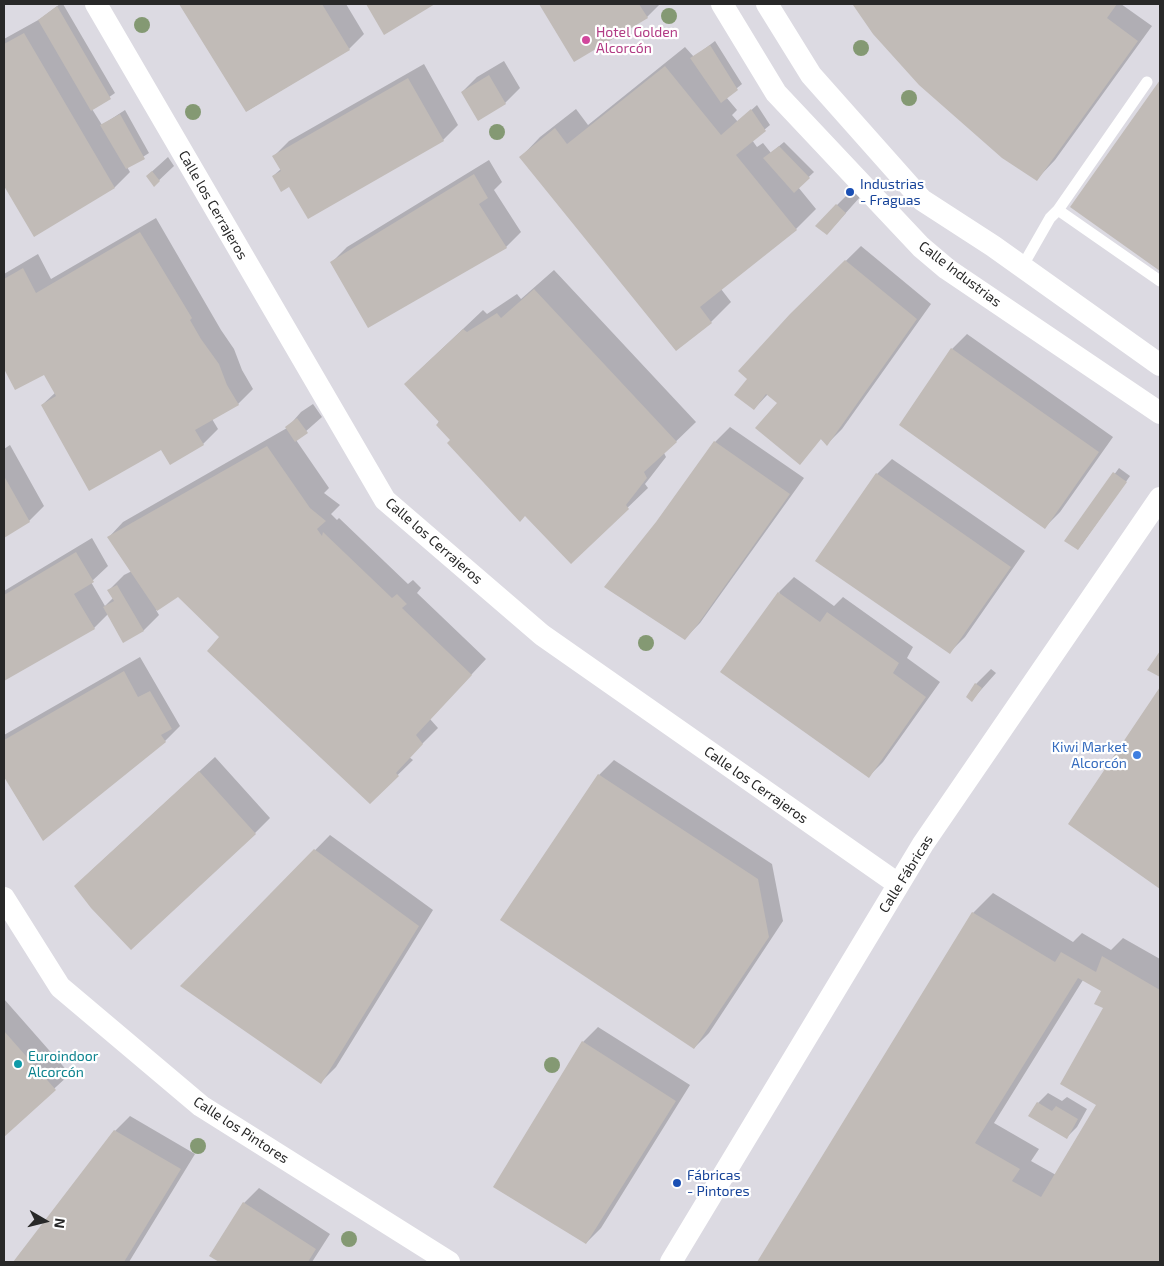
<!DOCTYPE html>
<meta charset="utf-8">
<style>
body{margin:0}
#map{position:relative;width:1164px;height:1266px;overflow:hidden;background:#e9e1da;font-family:"Exo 2",sans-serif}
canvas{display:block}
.frame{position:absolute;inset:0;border:5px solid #282828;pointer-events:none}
.north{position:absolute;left:20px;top:1196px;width:50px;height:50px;-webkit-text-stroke:4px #fff;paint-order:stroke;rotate:98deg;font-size:14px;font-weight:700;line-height:20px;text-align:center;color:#282828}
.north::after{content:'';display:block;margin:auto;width:18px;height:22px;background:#282828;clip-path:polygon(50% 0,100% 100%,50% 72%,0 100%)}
</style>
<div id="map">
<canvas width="1164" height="1266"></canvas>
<div class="frame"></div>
<div class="north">N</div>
</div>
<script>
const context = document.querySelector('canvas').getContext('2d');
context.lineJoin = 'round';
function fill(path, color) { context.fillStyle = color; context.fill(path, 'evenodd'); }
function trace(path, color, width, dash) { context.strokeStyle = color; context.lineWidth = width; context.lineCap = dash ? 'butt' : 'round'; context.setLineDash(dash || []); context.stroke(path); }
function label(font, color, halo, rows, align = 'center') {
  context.font = font + ' "Exo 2",sans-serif'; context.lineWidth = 4.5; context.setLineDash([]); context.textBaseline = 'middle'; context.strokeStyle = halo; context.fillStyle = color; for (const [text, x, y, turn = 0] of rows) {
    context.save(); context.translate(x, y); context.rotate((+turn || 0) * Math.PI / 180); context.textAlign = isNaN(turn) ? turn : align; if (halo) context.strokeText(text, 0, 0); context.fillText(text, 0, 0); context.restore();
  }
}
fill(new Path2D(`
 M4,4H1160V1262H4Z`), '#dcdae2');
fill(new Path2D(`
 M60,4H63L115,93L92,109L102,125L125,110L149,153L127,167L130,172L115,187L35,235L4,183V39L40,19Z
 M180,4H346L364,34L349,49L247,111Z
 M368,4H433L385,33Z
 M541,4H660L647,17L574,60Z
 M856,4H1121L1152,26L1055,160L1037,179L855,5Z
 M715,41L742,84L726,97L737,110L732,115L738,122L757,105L770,125L752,140L757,147L763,143L771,153L784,142L814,172L798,187L816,209L796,229L721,289L731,302L711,322L676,350L521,157L540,137L576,109L588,125L685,47L694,57Z
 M504,61L520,88L505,103L462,92L477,77Z
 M424,64L458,125L443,140L290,185L273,176L281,169L274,156L289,141Z
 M1160,82V270L1072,207Z
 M168,157L174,166L154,185L147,176Z
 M489,160L502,182L494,190L521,232L506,247L368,326L332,262L347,247Z
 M852,190L860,197L827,234L837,205Z
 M156,218L221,330L234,349L242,370L253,389L238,404L212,419L218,429L203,444L162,449L42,405L56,392L45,373L16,388L4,366V274L38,254L51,279Z
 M861,246L931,304L842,429L827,444L768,394L754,409L749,378L791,315Z
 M554,270L696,422L664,453L666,457L645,484L648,488L571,562L437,425L439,421L425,365L483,310L487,314L517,294L521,299Z
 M967,334L1113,437L1060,512L1045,527L952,349Z
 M313,404L322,417L296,440L329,488L324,493L340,505L331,514L337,520L339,518L408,584L413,580L421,588L417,593L486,659L430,719L438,728L409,757L413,760L370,802L183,592L156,610L159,615L144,630L123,641L108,614L94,628L4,680V591L92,538L108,566L91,582L105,606L113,598L109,590L124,575L132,571L109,537L123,522L287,428L301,412Z
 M730,427L804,478L700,623L685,638L715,442Z
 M10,445L44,506L29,521L4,536V449Z
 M892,459L1025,551L965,637L950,652L877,474Z
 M1119,468L1130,476L1082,544L1066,541Z
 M794,577L834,606L843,597L913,647L907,658L940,682L883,762L868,777L779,592Z
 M140,657L180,726L165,741L30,819L4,775V735Z
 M991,669L996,673L972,700L976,684Z
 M1160,689V888L1070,824Z
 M215,757L270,818L255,833L91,871Z
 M614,760L772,864L783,921L709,1033L694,1048L599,775Z
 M330,835L433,910L336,1067L321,1082L182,986Z
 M993,893L1073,942L1082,933L1111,950L1123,938L1160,959V1262H758L973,913ZM1083,980L1103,991L1105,1008L1098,1105L1056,1175L1031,1161L1039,1149L994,1123Z
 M4,999L70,1074L4,1135Z
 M598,1027L690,1085L601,1228L586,1243L583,1042Z
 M1048,1093L1062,1101L1067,1097L1087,1109L1077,1127L1067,1137L1038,1103Z
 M130,1116L195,1154L129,1262H15L115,1131Z
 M259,1188L330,1234L312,1262H222L211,1255L244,1203Z`), '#0003');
fill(new Path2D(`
 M179,4H322L350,50L246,112Z
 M366,4H435L384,35Z
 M539,4H639L648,18L574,62Z
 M855,4H1117L1107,18L1138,41L1037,181L1002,158L919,85L873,34L853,5Z
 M57,6L111,99L91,111L38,20Z
 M24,33L115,188L34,237L4,186V44Z
 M710,45L738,90L721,103L690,58Z
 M665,66L721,135L751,109L766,131L736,155L797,230L700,307L712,323L676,351L519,157L555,128L567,144Z
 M489,75L506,104L478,121L461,92Z
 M408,78L444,141L308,219L289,187L281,192L272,176L281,171L272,156Z
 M1160,80V271L1070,207Z
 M120,114L145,159L126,169L100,125Z
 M779,146L810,178L794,193L763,158Z
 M152,171L160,181L154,187L146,176Z
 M474,174L488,198L479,204L507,248L368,328L330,262Z
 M836,204L846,213L827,235L815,226Z
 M140,232L192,318L190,320L201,339L219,364L227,385L239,405L195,430L204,445L170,465L161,450L89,491L41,405L56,396L44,375L15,390L4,369V279L23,268L36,293Z
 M845,260L917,319L827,446L821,439L800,465L755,428L777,403L766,394L754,410L734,395L747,379L738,371L790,314Z
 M534,289L677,442L644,472L647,478L626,505L629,509L571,564L525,516L520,522L447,443L450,440L436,425L439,422L404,384L463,329L467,332L497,313L501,318Z
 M951,348L1099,452L1045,529L899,425Z
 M297,418L308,433L295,442L285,427Z
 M714,441L790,494L698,624L685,640L604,587L656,522Z
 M267,446L310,508L326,521L317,529L322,536L323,532L392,598L397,594L407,604L402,608L472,675L416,735L423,744L396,773L399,776L370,804L207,651L219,637L178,597L157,611L107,537Z
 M1113,472L1127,482L1078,550L1064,541Z
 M876,473L1011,567L950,654L815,561Z
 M4,476L30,522L4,538Z
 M76,552L94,582L74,594L95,629L4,681V595Z
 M117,585L144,631L123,643L103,607L114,601L107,590Z
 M778,592L820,622L827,612L899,663L893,673L926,697L869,778L720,672Z
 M1160,651V677L1147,670Z
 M124,671L138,697L150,691L172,729L161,735L166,742L43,841L4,777V740Z
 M975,683L982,688L972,702L966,697Z
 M1160,687V889L1068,824Z
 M199,771L256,834L131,950L91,908L74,886Z
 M598,774L758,879L769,937L694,1049L500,920Z
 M314,849L419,926L321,1084L180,986Z
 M972,912L1055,962L1061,952L1096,972L1102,956L1160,990V1262H757ZM1078,978L1101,991L1094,1004L1103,1008L1060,1084L1096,1105L1041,1197L1012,1181L1020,1169L975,1143Z
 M4,1031L56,1090L4,1137Z
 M582,1041L676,1101L586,1244L493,1187Z
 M1037,1102L1052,1111L1056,1106L1078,1119L1067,1139L1028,1116Z
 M114,1130L181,1169L124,1262H13Z
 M243,1202L316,1249L308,1262H219L209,1256Z`), '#c1bbb7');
trace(new Path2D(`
 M1058,210L1147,82
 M1022,267L1050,218L1058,210L1160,281`), '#fff', 11);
trace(new Path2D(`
 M96,4L385,500L542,635L898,884
 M722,4L776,93L921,247L947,269L1160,413
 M767,4L811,75L922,200L993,246L1160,365
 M4,898L60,987L201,1106L449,1262
 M671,1262L923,844L1160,498`), '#fff', 22);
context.fillStyle = '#849973';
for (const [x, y] of [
 [669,16],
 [142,25],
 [861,48],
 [909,98],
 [193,112],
 [497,132],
 [646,643],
 [552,1065],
 [198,1146],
 [349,1239]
]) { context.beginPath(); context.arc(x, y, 8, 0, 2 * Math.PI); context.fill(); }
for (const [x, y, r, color] of [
 [586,40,5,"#d1479c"],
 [850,192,5,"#1a4fb4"],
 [1137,755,5,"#3f7fe0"],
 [18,1064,5,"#0f9aa8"],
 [677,1183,5,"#1a4fb4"]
]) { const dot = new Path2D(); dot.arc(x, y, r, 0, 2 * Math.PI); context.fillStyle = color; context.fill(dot); trace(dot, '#fff', 2); }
label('14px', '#b23c85', '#fff', [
 ["Hotel Golden",596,32],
 ["Alcorcón",596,48]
], 'left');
label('14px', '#164399', '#fff', [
 ["Industrias",860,184],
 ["- Fraguas",860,200],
 ["Fábricas",687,1175],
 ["- Pintores",687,1191]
], 'left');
label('14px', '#282828', '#fff', [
 ["Calle los Cerrajeros",213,205,60],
 ["Calle Industrias",960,274,37],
 ["Calle los Cerrajeros",434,541,41],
 ["Calle los Cerrajeros",756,785,35],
 ["Calle Fábricas",906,874,-58],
 ["Calle los Pintores",241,1130,33]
]);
label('14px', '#366cbe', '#fff', [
 ["Kiwi Market",1127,747],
 ["Alcorcón",1127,763]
], 'right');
label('14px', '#0d838f', '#fff', [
 ["Euroindoor",28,1056],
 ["Alcorcón",28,1072]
], 'left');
</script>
